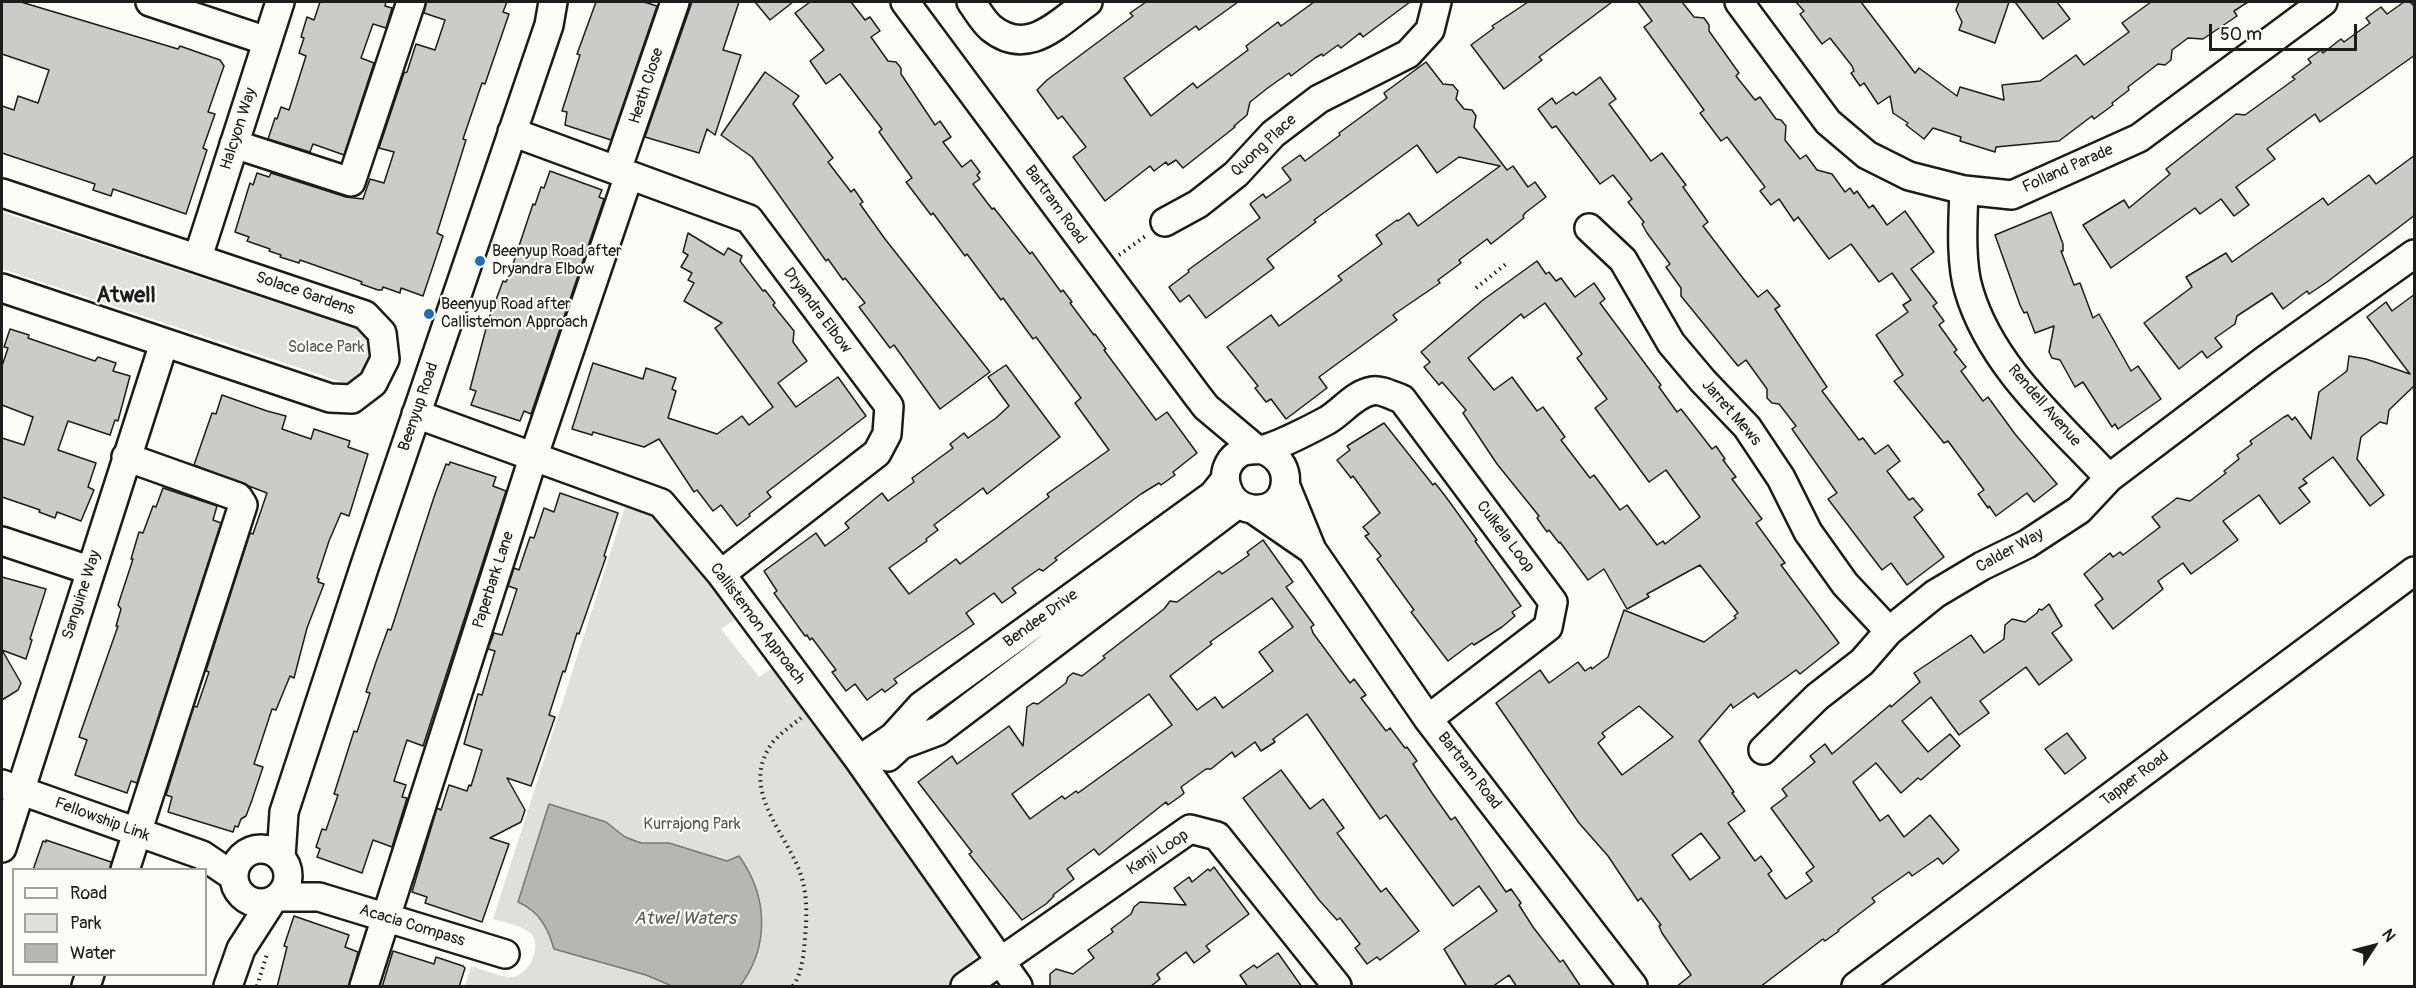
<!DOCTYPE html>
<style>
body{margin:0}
#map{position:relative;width:2416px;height:988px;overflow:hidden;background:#fdfcf7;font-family:Pangolin,sans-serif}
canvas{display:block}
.frame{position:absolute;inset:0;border:3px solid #1c1c1c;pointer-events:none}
.legend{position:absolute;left:12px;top:868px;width:195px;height:108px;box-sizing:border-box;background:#fdfcf7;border:2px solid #a3a29f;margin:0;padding:8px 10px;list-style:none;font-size:18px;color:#1c1c1c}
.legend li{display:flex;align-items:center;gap:12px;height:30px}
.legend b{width:30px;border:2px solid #a3a29f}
.north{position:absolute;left:2344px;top:916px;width:60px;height:60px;-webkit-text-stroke:4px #fdfcf7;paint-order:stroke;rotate:54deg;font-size:16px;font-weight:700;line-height:24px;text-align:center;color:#1c1c1c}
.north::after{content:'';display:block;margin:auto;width:21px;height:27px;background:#1c1c1c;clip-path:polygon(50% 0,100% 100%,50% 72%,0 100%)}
.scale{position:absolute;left:2209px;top:24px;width:148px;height:27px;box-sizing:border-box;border:3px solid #1c1c1c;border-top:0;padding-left:8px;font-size:18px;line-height:21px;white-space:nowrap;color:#1c1c1c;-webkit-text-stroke:4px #fdfcf7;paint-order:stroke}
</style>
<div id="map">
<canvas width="2416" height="988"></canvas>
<div class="frame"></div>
<ul class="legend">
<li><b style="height:8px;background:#fdfcf7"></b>Road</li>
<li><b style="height:16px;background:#e0dfdb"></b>Park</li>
<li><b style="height:16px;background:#b7b6b2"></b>Water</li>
</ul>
<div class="north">N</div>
<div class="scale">50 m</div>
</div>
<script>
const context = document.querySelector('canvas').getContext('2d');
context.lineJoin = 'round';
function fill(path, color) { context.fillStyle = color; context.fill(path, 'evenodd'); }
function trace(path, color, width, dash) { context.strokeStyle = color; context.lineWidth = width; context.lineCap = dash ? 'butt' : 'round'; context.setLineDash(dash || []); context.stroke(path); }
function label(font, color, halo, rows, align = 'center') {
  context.font = font + ' Pangolin,sans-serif'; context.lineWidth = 4.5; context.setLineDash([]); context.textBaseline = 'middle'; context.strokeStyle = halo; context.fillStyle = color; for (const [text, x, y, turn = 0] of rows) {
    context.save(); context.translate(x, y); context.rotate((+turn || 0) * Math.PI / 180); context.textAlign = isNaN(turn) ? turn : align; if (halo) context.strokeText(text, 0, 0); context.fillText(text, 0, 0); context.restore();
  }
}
fill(new Path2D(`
 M2,212L359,330C373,340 373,361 363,375C358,380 351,382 345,383L2,269Z
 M628,498L652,508L739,617L721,629L759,677L775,666L976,941C977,961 966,973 952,986H465L471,966C483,969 501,978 513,977C528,975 542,948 532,935C524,925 505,923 493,919Z`), '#e0dfdb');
const water = new Path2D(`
 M549,804L606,822L625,837L641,843H669L727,861L739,856C768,896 770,946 740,986H672L646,975L554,949C548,928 539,911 518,902Z`);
fill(water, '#b7b6b2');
trace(water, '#797876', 1.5);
const building = new Path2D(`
 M2,2H21L178,49L180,46L220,60L224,66L208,112L215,114L203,148L207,150L186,214L113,189L111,196L93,190L95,184L2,153V106L14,110L18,96L38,103L49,70L2,54Z
 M320,2H386L385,6L392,8L386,28L373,24L361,58L374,63L344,155L313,144L310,152L268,139L275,118L277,119L281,107L289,110L306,56L299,53L304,38L301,37L307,17L314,20Z
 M426,2H507L503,12L509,14L485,84L482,83L463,139L466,140L437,233L443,236L423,296L401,288L400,293L383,287L382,290H378L361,284L362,282L357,280L300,260L299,263L280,257L281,255L269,251L270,249L247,241L249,237L235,232L250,183L253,185L257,173L269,177L271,173L346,197L363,199L370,179L384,183L394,152L379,148L404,73L407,72L416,44L435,50L445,20L424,13Z
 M596,2H644L657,6L611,140L565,125L567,112L562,111L580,55L577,54Z
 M692,2H739L723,50L741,55L715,135L707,129L699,153L645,137Z
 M755,2H793L770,20Z
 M810,2H851L865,20L870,17L880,31L871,37L888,61L896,62L901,68V74L935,125L940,121L951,137L943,142L962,167L971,160L980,172L977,175L980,179L973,184L992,209L994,208L1030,254L1032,252L1061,292L1063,290L1072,302L1070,303L1094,335L1095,334L1106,349L1104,350L1156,420L1167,412L1197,453L1173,472L1175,475L1161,485L1159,483L1141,494L1055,558L1057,560L1043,571L1039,569L1012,588L1016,593L1002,603L994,593L966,613L974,624L894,679L897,683L885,692L882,689L867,700L855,684L846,691L832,672L836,670L812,638L810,640L807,635L805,636L774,593L777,591L764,571L816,533L825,546L849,528L845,523L882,493L888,501L914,482L912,478L915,476L953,448L950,444L964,433L968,438L996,418L1009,406L988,377L1006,365L1060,437L987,494L983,488L934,525L938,530L926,539L927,541L889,568L909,594L956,559L960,564L1049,497L1047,494L1109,450L1075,403L1081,398L1036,337L1033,339L1003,298L1001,300L967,254L965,256L933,213L931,215L906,182L912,178L879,132L882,129L840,74L826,84L810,61L824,50L795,13Z
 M1146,2H1238L1199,30L1196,26L1124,78L1151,116L1193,83L1197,88L1248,50L1246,46L1278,22L1281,26L1314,2H1410L1363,37L1360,33L1341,48L1338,45L1323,56L1322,54L1315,58L1291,76L1289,73L1269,87L1250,102L1247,115L1234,126L1235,127L1183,168L1176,160L1168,165L1166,162L1154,171L1150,166L1105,201L1073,157L1086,147L1062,116L1058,119L1037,90L1047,80L1133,16L1130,13Z
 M1528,2H1612L1539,57L1542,60L1504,89L1471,45L1494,28L1492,26Z
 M1638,2H1682L1694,17L1704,18L1709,25V31L1739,73L1736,76L1755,100L1760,97L1776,119L1781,120L1786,126L1785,140L1800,159L1806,155L1817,170L1832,174L1845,192L1850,188L1854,194L1857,191L1869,208L1873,205L1887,225L1905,211L1934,252L1911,269L1937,303L1933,306L1944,321L1939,325L1957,350L1954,352L1966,367L1961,371L1983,401L1988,397L2015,434L2057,484L2034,502L2027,493L1996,516L1989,506L1988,508L1978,494L1984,490L1948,441L1944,443L1894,381L1903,375L1876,335L1908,312L1903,305L1911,300L1892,273L1879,282L1851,244L1829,259L1798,217L1794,221L1779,199L1771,205L1760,191L1765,187L1727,137L1721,141L1700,113L1704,110L1644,27L1652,21Z
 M1796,2H1861L1915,73L1919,68L1957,96L1960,87L2004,100L2002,85L2040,81L2076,55L2084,65L2129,32L2122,23L2151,2H2248L2234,11L2237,16L2203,39L2188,38L2172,50L2171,60L2165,65L2158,64L2128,87L2129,90L2112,103L2113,105L2094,119L2092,116L2059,141L1996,147L1995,152L1960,141L1961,137L1933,128L1924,139L1906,125L1908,123L1893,113L1890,96L1878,104L1864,83L1860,86L1851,73L1854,71L1852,66L1830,38L1822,44L1800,14L1804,11Z
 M1959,2H2009L1995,43L1959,30L1962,22L1956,10Z
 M2015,2H2057L2070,19L2043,39Z
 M2404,2H2410L2415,7V55L2320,122L2315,114L2267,149L2275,159L2236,187L2249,205L2234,216L2221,199L2200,214L2195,208L2111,268L2083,225L2124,200L2129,208L2170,174L2166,169L2236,114L2245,115L2295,79L2292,77L2311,63L2308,59L2321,50L2323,53L2341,39L2344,42L2370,23L2366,18L2381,7L2387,14Z
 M1426,62L1443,84L1453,85L1458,91L1456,99L1464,109L1472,110L1476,116L1474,127L1507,170L1513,166L1528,187L1535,182L1546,197L1525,213L1523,216L1524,218L1491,244L1487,239L1459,260L1461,263L1438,280L1440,283L1393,315L1397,320L1319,377L1327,388L1286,419L1271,399L1266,402L1255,388L1258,386L1227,347L1271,315L1279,326L1342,280L1338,276L1382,244L1376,235L1397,220L1398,221L1409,213L1418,226L1500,166L1459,157L1437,173L1417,145L1314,220L1316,222L1267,259L1274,268L1206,318L1189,295L1180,302L1169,287L1189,272L1188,270L1260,218L1250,204L1263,194L1266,198L1291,180L1282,168L1300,155L1305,161L1340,135L1339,133L1387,98L1384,93Z
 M765,72L799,96L793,104L833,158L828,162L851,192L854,189L863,202L860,204L885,239L990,372L940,409L894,345L890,348L872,324L859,307L865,303L845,278L843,280L828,259L826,261L752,157L721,135Z
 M1600,77L1616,99L1609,104L1651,161L1662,153L1686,185L1683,187L1708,222L1703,226L1742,277L1758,297L1767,290L1780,306L1775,309L1827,387L1822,391L1859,440L1863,438L1875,454L1888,445L1900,461L1887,471L1909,500L1913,498L1923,510L1914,517L1944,557L1907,585L1891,563L1882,570L1828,499L1837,493L1792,429L1796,426L1779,404L1772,403L1767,398V389L1746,360L1738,366L1681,296V288L1666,267L1670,264L1647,233L1642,224L1644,222L1628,202L1632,199L1613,175L1600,184L1556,126L1552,128L1538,109L1552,98L1556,104L1573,92L1576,95Z
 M2415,155V215L2327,282L2309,294L2307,291L2283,309L2272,293L2237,316L2235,324L2215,338L2222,347L2207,358L2202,351L2179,369L2144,323L2192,287L2186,277L2226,253L2232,262L2323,198L2328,205L2369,175L2376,184Z
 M550,171L602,190L599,197L604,199L531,414L524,411L520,421L471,405L476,391L470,389L488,321L503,281L506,282L510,273L533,204L535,205L541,187L544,188Z
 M2051,212L2063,244V251H2061L2074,285L2080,283L2093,318L2099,314L2131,371L2138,366L2161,399L2118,429L2115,424L2112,427L2083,382L2075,387L2060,360L2052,358L2049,352L2054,326L2035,333L2027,312L2024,313L2020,305L1995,235Z
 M688,233L724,255L728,248L742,256L740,261L763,291L765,290L775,303L773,305L794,331L793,342L807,361L778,383L796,407L838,377L866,416L767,492L771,497L749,514L750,516L737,526L721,505L713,511L697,490L694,492L659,439L644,447L593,432L592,435L572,429L593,363L643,379L646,368L676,378L672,389L676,391L668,418L717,434L742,416L749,425L773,407L715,328L722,323L684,301L694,283L688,280L692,273L681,267L688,255L683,252Z
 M1537,261L1546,274L1549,272L1556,281L1561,278L1575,297L1594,283L1605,299L1600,303L1661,385L1659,387L1677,412L1681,409L1712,449L1716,446L1725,459L1723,460L1736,477L1732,479L1762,519L1756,523L1785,563L1781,565L1839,643L1800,674L1796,670L1758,698L1754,693L1733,708L1731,704L1699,741L1734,792L1732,793L1745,811L1728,823L1755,861L1761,856L1772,871L1768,874L1786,899L1812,881L1806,873L1814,867L1771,808L1787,796L1782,789L1815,762L1810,756L1825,744L1832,754L1890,705L1891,707L1920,682L1914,673L1971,635L1984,653L2004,639L2005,625L2012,619L2025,622L2037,613L2039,609L2042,610L2049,604L2062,626L2052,633L2072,660L2039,685L2026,667L1980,701L1989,713L1959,735L1931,697L1902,721L1928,752L1950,734L1960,746L1921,780L1918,778L1901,793L1876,763L1853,782L1880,821L1888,815L1904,837L1930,815L1959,850L1943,864L1938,858L1912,876L1909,872L1872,898L1875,902L1838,930L1839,931L1825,941L1823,939L1760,987H1676L1691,975L1662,933L1659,926L1661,925L1641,898L1638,901L1608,856L1579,823L1496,703L1540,670L1549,683L1578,662L1585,671L1591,667L1592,669L1608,657L1624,610L1704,642L1736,618L1734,616L1738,613L1700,565L1647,594L1649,597L1627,609L1604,569L1588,580L1560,542L1559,543L1549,530L1547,532L1537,518L1539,516L1497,464L1463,413L1466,410L1442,382L1439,385L1424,367L1430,362L1421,352L1483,300ZM1545,303L1582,354L1577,358L1607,399L1595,408L1649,482L1666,470L1700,517L1665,544L1663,541L1657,545L1627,505L1620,510L1594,475L1590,478L1561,440L1565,437L1543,407L1537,411L1512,377L1494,390L1468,358L1521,314L1524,318ZM1639,706L1673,737L1622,775L1598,743L1605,737L1602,733ZM1701,833L1720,858L1690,880L1672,855Z
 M2415,294V385L2389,410L2387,424L2380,422L2361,437L2357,459L2384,495L2370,506L2333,457L2303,479L2307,483L2299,488L2310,502L2280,524L2259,495L2223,521L2238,540L2191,574L2183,563L2158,581L2163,589L2113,629L2095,605L2103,599L2084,574L2110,553L2113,557L2120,552L2123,555L2160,527L2152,517L2177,498L2190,501L2226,473L2224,471L2239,459L2237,455L2252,444L2250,441L2284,417L2288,415L2292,420L2295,417L2311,439L2319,392L2347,371L2349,356L2366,359L2410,374L2367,317L2386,302L2392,311Z
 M10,329L29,335L28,338L95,361L98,357L116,363L113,371L130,376L118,421L115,420L110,435L68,421L58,450L96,463L88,487L94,490L81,521L57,512L55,518L39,512L40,510L2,497V438L24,445L33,417L2,405V366L8,348L4,347Z
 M222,395L267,411L286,416L282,429L311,439L314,429L350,441L348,447L368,454L349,516L341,513L329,541L317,578L319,579L318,582L324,584L307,628L294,678L290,676L276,710L272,709L254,764L263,767L252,800L246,816L241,819L238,827L235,826L233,832L168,812L172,797L166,795L194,706L197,707L209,672L206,671L250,533L253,534L267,493L194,465L212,413L216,414Z
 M1384,423L1433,485L1435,483L1446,497L1477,540L1475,541L1521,606L1512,612L1515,616L1502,627L1474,645L1472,643L1448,661L1411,612L1414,610L1377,559L1381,556L1365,536L1369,534L1363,527L1380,513L1353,476L1351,478L1337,460L1350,450L1347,446Z
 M450,462L496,477L493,486L506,491L423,746L407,740L394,781L406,785L402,797L407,798L392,847L373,840L362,873L317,857L320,849L316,847L322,829L326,830L338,795L334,794L354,731L357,732L370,693L366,692L376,662L388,629L391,630L434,497L446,464L449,465Z
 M163,488L217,506L213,520L221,523L137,783L131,781L127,793L75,775L87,740L79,737L118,626H116L121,609L118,605L133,559H131L139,532L143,533L153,506L156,507Z
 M560,493L618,513L604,556L606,557L579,634L577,633L565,672L563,671L549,715L555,717L531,786L507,778L525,810L521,822L490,838L509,844L482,922L425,903L427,897L412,892L437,808L441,810L449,785L467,791L469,785L471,786L482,750L464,744L478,694L482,695L495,651L488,649L494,633L502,635L517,589L508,586L514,568L519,570L530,537L534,538L544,508L554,512Z
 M1263,540L1293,582L1286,587L1314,625L1311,627L1313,633L1350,683L1354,679L1366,695L1361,698L1386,731L1390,728L1405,748L1407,747L1417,761L1413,764L1432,793L1451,820L1455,817L1506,892L1511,889L1521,903L1519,905L1533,927L1560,962L1563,960L1581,987H1517L1509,975L1492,987H1467L1444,949L1497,911L1479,886L1453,906L1386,815L1380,819L1307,714L1273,739L1275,742L1261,751L1255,742L1235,757L1232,752L1211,769H1206L1181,787L1184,793L1182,795L1168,805L1166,802L1099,855L1094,849L1067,869L1074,879L1053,895L1054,896L1046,904L1022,920L969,854L972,852L918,782L952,756L957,764L1009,726L1023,746L1027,707L1033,703L1038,704L1066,683L1068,677L1073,673L1082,676L1105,658L1103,656L1164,609L1170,601L1177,602L1219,571L1222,574L1249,555L1247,552ZM1272,598L1293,627L1259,652L1273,671L1223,708L1215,697L1197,710L1170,676L1212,644L1210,642ZM1149,694L1172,725L1078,793L1076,791L1065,799L1062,796L1030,819L1012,794Z
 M2,577L46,589L30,639L32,640L26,659L2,650Z
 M2,650L21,683L18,690L2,700Z
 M2067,733L2086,758L2065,774L2045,749Z
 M1281,770L1310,809L1323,799L1344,828L1337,833L1381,892L1386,888L1419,931L1380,960L1377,957L1367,964L1355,948L1360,944L1340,918L1337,920L1319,900L1243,798Z
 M46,840L111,862L110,870H33L43,841L46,842Z
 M1214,867L1249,914L1206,946L1210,951L1194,963L1186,952L1157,974L1160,979L1150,987H1050V974L1056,969L1073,974L1094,958L1088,950L1113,932L1111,929L1131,914L1134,907L1140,902L1186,905L1174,888L1189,877L1192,882L1208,869L1210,871Z
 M294,916L349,935L345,947L358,952L349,987H277L287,947L284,946Z
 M393,951L434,964L436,957L463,966L465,968L459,987H382Z
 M1278,953L1302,987H1248L1240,975L1254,965L1257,968Z`);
fill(building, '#cccbc8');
trace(building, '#1c1c1c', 1.5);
const minor = new Path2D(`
 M150,2L267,41
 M905,2L1196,394L1206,407L1256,449
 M971,2C977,10 983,21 991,28C1028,58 1058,23 1088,2
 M1739,2L1828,122L1867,155L1909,176L1964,190L2012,195L2139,138L2323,2
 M512,132L749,219L889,406L887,434L877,453L721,574
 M234,144L351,182L411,2
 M617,170L675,2
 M1964,190C1963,219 1960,263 1969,291C1991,366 2057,422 2109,478
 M2,193L365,315L382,333L385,359L373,383L352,399L330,398L2,288
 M1165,222L1198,204L1236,174L1273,134L1319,99L1408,54L1430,30L1437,2
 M1589,228L1623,260L1671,343L1703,381L1747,427L1781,478L1808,532L1845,584L1889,631
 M198,257L280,2
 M416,414L661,503L721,574L859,760L1018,986
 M1263,450C1299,463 1289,514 1252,509C1226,506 1215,470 1238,454C1247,448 1255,451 1264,449C1278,446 1313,428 1326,421C1341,413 1354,394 1372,391C1380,389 1393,396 1402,399L1553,602L1548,627L1428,719
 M1285,484L1312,550L1428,719L1633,986
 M1254,510L1312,550
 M2,541L89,570
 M1763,750L1817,697L1862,662L1889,631L1935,594L1982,566L2027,544L2079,510L2109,478L2265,360L2414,254
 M888,757L901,745L938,731L1238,504
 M859,760L893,737L921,706L1213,495L1225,480
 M2,784L202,855L233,876
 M2,848L164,343
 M234 876a27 27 0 1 1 54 0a27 27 0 1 1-54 0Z
 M281,857L284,812L365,565L549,25L553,2
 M125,870L243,505L238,497L126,457
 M279,897H319L505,954
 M86,986L90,974
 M228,986L241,949L272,901
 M364,986L533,458L629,175
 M965,986L1190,829L1217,836L1337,986
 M1856,986L2414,571`);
trace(minor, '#1c1c1c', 32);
trace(new Path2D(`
 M1119,255L1147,235
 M1476,288L1506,264
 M257,986L267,954
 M793,986C802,973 804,953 805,938C807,913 808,889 797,865C780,826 740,786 773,742C781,733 792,725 801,718`), '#1c1c1c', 4, [1.5, 4.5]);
trace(minor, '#fdfcf7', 27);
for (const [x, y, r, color] of [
 [480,261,6,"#1f6fb2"],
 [429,314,6,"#1f6fb2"]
]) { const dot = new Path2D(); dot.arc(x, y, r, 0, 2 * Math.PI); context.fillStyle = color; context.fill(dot); trace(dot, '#fdfcf7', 2); }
label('16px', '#1c1c1c', '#fdfcf7', [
 ["Heath Close",647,86,-72],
 ["Halcyon Way",239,129,-72],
 ["Quong Place",1264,146,-43],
 ["Folland Parade",2068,169,-24],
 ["Bartram Road",1055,205,54],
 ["Solace Gardens",305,294,19],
 ["Dryandra Elbow",817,311,53],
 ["Rendell Avenue",2044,406,49],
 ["Beenyup Road",419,407,-71],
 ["Jarret Mews",1731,413,49],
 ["Culkela Loop",1505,537,53],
 ["Calder Way",2010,551,-29],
 ["Paperbark Lane",494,580,-72],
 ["Sanguine Way",82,595,-72],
 ["Bendee Drive",1041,619,-36],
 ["Callistemon Approach",757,624,53],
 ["Bartram Road",1469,771,52],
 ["Tapper Road",2135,779,-37],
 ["Fellowship Link",102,820,20],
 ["Kanji Loop",1158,853,-33],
 ["Acacia Compass",412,926,17]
]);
label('16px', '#1c1c1c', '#fdfcf7', [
 ["Beenyup Road after",492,252],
 ["Dryandra Elbow",492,270],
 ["Beenyup Road after",441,305],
 ["Callistemon Approach",441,323]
], 'left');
label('16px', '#575655', '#fdfcf7', [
 ["Solace Park",326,348],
 ["Kurrajong Park",692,825]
]);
label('italic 18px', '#5a5a58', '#fdfcf7', [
 ["Atwel Waters",685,919]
]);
label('bold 22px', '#1c1c1c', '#fdfcf7', [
 ["Atwell",126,296]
]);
</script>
